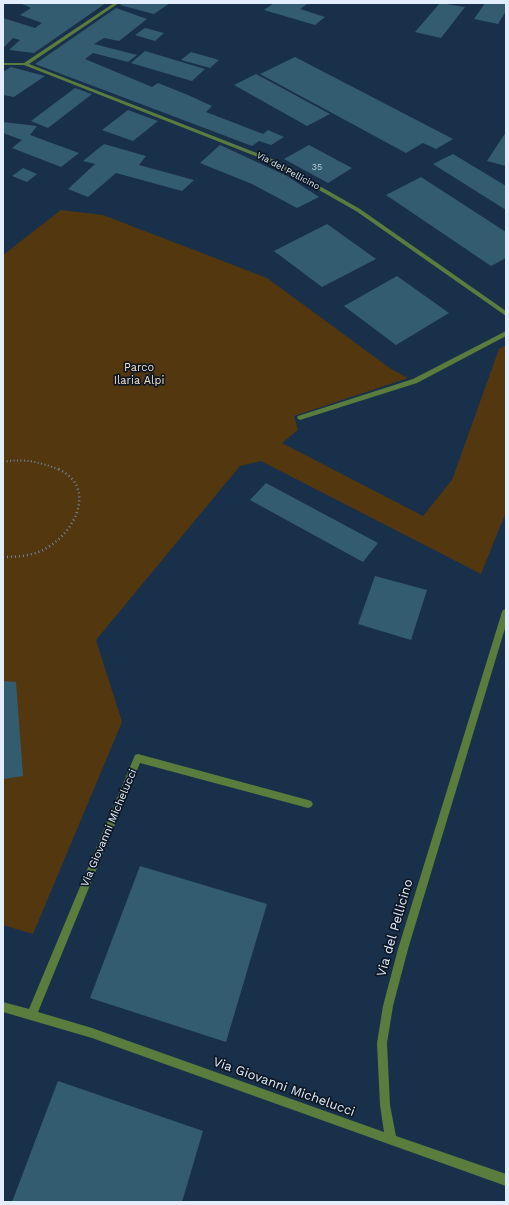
<!DOCTYPE html>
<style>
body{margin:0}
#map{position:relative;width:509px;height:1205px;overflow:hidden;background:#19304b;font-family:"Work Sans",sans-serif}
canvas{display:block}
.frame{position:absolute;inset:0;border:4px solid #e2eefb;pointer-events:none}
</style>
<div id="map">
<canvas width="509" height="1205"></canvas>
<div class="frame"></div>
</div>
<script>
const context = document.querySelector('canvas').getContext('2d');
context.lineJoin = 'round';
function fill(path, color) { context.fillStyle = color; context.fill(path, 'evenodd'); }
function trace(path, color, width, dash) { context.strokeStyle = color; context.lineWidth = width; context.lineCap = dash ? 'butt' : 'round'; context.setLineDash(dash || []); context.stroke(path); }
function label(font, color, halo, rows, align = 'center') {
  context.font = font + ' "Work Sans",sans-serif'; context.lineWidth = 3.5; context.setLineDash([]); context.textBaseline = 'middle'; context.strokeStyle = halo; context.fillStyle = color; for (const [text, x, y, turn = 0] of rows) {
    context.save(); context.translate(x, y); context.rotate((+turn || 0) * Math.PI / 180); context.textAlign = isNaN(turn) ? turn : align; if (halo) context.strokeText(text, 0, 0); context.fillText(text, 0, 0); context.restore();
  }
}
fill(new Path2D(`
 M61,210L103,215L267,278L391,369L408,378L294,416L298,430L282,443L423,516L452,480L499,349L506,345V512L481,574L261,461L240,466L96,640L122,722L33,934L3,925V255Z`), '#53370e');
fill(new Path2D(`
 M20,3H106L34,53L9,50L20,40L13,38L3,48V18L35,28L42,23L20,15L31,8Z
 M124,3H170L154,14L120,5Z
 M274,3H304L307,4L300,9L325,17L315,25L264,10Z
 M440,3L465,7L441,38L415,32Z
 M485,3H506V11L498,24L474,19Z
 M116,8L147,19L119,41L104,38L94,44L137,55L128,62L93,53L85,59L152,87L158,83L188,95L212,106L206,112L263,134L268,130L284,137L271,145L259,141L252,146L35,64Z
 M145,28L164,33L155,41L135,35Z
 M145,51L205,69L192,81L131,63Z
 M191,52L219,60L210,68L181,60Z
 M295,57L453,139L436,149L423,143L406,153L260,74Z
 M11,67L45,76L14,97L3,95V72Z
 M256,74L330,114L307,126L234,85Z
 M75,88L92,94L48,128L31,121Z
 M128,110L158,121L133,141L102,130Z
 M3,122L37,126L30,135L79,153L61,167L12,148L22,140L3,133Z
 M506,132V166L487,161Z
 M104,144L146,156L139,165L194,180L182,191L116,173L88,197L68,189L95,164L83,161Z
 M220,145L287,176L319,197L297,208L252,184L200,163Z
 M309,145L352,168L328,183L284,159Z
 M453,154L506,186V210L433,164Z
 M23,168L37,174L27,182L12,176Z
 M421,177L506,232V258L491,266L386,195Z
 M327,224L376,259L322,287L274,251Z
 M397,276L449,313L396,345L344,306Z
 M266,483L378,543L363,562L250,500Z
 M375,576L427,590L411,640L358,624Z
 M3,681L16,682L23,776L3,779Z
 M140,866L267,904L226,1042L90,998Z
 M58,1081L203,1131L182,1202H12Z`), '#345c70');
trace(new Path2D(`
 M3,462C24,458 40,462 60,470`), '#74869b', 2, [1, 2.5]);
trace(new Path2D(`
 M3,557C18,557 32,556 45,549C75,533 98,487 58,469`), '#74869b', 2.5, [1, 3]);
fill(new Path2D(`
 M114,3H119L29,64L272,159L360,209L506,311V316L356,211L268,161L24,65H3V63H24Z
 M506,331V336L417,383L300,420L297,418L298,416L413,379Z
 M506,609V625L408,949L393,1006L387,1043L390,1105L396,1136L506,1174V1186L92,1038L3,1012V1002L29,1009L135,755L138,754L308,800L311,801L313,804L311,807L308,808L140,763L38,1012L92,1028L384,1132L380,1105L377,1043L383,1006L398,949L502,612L503,610Z`), '#5a7c3d');
label('9px', '#b6cad8', null, [
 ["35",317,167]
]);
label('9px', '#e2eefb', '#0e1824', [
 ["Via del Pellicino",288,171,28]
]);
label('11px', '#f3e0c8', '#0e1824', [
 ["Parco",139,368],
 ["Ilaria Alpi",139,381]
]);
label('11px', '#e2eefb', '#0e1824', [
 ["Via Giovanni Michelucci",109,828,-67]
]);
label('13px', '#e2eefb', '#0e1824', [
 ["Via del Pellicino",395,928,-74],
 ["Via Giovanni Michelucci",284,1087,20]
]);
</script>
